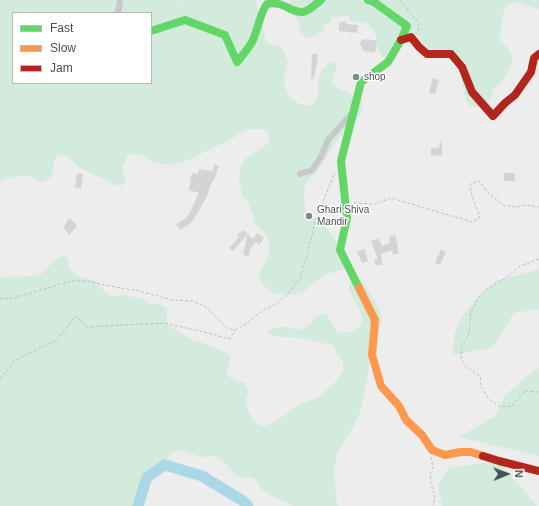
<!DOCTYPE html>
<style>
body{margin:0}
#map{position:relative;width:539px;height:506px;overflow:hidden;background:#ededed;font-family:Helvetica,sans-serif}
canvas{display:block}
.legend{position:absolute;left:12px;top:12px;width:140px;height:72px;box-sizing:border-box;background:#fff;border:1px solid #b5b9bc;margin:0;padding:5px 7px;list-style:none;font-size:12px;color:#464f57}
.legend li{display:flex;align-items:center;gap:8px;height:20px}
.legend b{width:20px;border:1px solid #b5b9bc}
.north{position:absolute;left:487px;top:454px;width:40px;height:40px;-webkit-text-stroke:3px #fff;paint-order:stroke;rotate:89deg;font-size:11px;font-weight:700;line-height:16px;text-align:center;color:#464f57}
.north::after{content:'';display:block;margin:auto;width:14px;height:18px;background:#464f57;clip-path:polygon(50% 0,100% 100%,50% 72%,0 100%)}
</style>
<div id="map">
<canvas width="539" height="506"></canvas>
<ul class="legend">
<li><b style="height:5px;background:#63d668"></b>Fast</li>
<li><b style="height:5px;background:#ff974d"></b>Slow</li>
<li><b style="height:5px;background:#b3261e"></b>Jam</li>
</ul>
<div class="north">N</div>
</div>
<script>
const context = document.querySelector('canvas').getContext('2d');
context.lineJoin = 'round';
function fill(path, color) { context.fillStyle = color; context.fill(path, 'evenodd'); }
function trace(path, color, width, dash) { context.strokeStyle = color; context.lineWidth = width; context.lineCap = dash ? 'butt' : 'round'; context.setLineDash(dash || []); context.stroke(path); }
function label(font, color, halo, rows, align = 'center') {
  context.font = font + ' Helvetica,sans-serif'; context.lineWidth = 3; context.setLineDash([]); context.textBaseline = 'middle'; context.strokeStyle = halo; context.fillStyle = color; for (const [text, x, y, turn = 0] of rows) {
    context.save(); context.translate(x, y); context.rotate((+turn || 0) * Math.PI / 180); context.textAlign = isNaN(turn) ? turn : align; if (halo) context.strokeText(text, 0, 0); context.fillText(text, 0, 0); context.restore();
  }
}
fill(new Path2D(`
 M0,0H181L182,2L185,0H255L257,6L266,40L268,43L282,47L288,62L284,77L285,87L290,97L298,103L303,105H310L314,103L317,98L319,79L323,68L334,61L337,65C336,72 332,75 332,84L335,87L345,91L362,101L363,106L362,111L359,116L341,135L316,173C301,183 303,196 307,212L324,224L349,258C347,273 334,270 323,276C316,280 311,287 304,291C294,296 277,296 268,289C264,287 261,281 259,277L260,272L268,258L270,245L266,234L256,225L253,215L248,203L242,195L239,179L240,169L245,159L265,146L269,141V136L267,132L263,129H248L243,131L233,138L184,162L169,165L155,163L142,155L137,154H132L128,155L122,168L125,178L126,183C123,184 120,186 116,185C111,184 107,180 102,178C95,175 86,172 79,167C71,160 70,155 58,155C52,162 55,173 49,179C42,186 33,176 25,176C18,175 7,178 0,181ZM13,13H151V83H13Z
 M289,0H539V9C528,5 518,0 507,5L503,14L500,39L510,51L512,56V61L511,65L504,79L493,89L489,102L477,107H472L468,104L465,99L460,69L455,60L425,47C420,39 421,38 413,33L406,35L388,56L383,58L378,50L376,36L374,31L367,23L349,20V16L331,17V21L324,25V30L310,38C298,35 301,27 296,18C295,16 293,15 292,13C289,9 290,4 289,0Z
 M63,256L68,258L69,268L72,272L76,275L95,281L105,292L109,295L114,296L125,295L141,299L150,304H160L167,308V321L169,326L182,334L195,341L201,342L228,354C233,363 228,365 226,373C230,379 236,381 244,382L250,392L246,395C245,407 250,419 260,426H265L276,421L285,415L298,405L319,397L338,379L343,370V362L337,355L335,349L332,345L300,338L274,336L270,334L267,330C272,329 282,326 286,327C293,328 297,332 304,328C315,323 313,312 327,315L337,332C344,333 350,333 355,330C380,313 328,286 359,279L362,281L380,310L382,320L369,365L367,380L361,410L355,424L337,453L334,470L336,498L338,506H294L272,496L263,491L255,479C249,477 242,478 237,476C229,471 226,460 217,457C211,454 205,458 199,457C196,457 194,454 191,453C187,452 180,450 176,451C167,453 165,463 161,469C158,473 153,476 149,480C143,487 138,497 134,506H0V278L3,277L36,276C48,273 51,258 63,256Z
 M539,269V309L514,313L493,347L453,355L454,335L462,317L476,299L496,281Z
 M537,368L539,369V456L459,437L495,416L505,395Z
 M499,461L537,506H442L438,485L449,468Z`), '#d3ebdc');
trace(new Path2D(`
 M138,506L147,477L165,465L202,476L243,501L248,506`), '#aad8e6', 11);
fill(new Path2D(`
 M347,21L346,24L358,25L357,33L339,31V23Z
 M365,39L377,41L375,53L364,51L359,42Z
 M312,54H318L317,64L313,79L311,78Z
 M433,78L439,80L435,94L429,93Z
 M442,140V155L431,156V148H438Z
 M215,164L219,167L216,173L217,174L211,184L206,198L197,214L191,223L180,230L176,224L186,218L193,208L192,207L199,193L189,190L191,181L190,180L192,173L198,174L199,169L212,171Z
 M77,173L83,174L81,188L75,187Z
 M504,173H515V181H504Z
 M70,218L77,226L69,235L63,227L67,223L66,222Z
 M243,230L253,239L257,233L264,238L259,245L256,242L250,249L249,256L243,255L247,235L233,251L229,248L239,237L237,235Z
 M395,235L399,253L393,255L392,250L381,254L382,266L381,265H375L374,259H378L371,241L378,238L382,246L390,243L389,236Z
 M364,249L368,261L362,263L357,252Z
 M441,249L446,252L440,265L435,263Z`), '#d3d4d6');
trace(new Path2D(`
 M400,0L419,23L418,31L416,33
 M354,203L375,204L391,198L472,222L480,217L472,196L470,184L479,181L489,194L503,205L516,207L526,205L539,207
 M539,259L520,266L506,278L488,288L480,295L471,312L469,333L462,347L461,359L467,367L480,376L481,387L489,399L500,407L512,406L525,391L539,392
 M0,298L10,299L71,281H87L110,286L139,291L173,300L192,301L205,306L227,328L235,330L246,324L262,311L276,304L286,296L300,279L306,259L316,219L335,172
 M0,379L17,359L55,341L67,328L75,316L87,327L163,323L196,330L230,339L235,330
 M431,457L433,467L431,472L430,481L435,496L433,506`), '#b5c0bd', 1, [3, 2]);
trace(new Path2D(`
 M118,13L120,0
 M300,174L312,170L321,157L328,140L353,112`), '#c7c9cb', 6);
trace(new Path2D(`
 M151,31L185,20L225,35L237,62C242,56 248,49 252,42C257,33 261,10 267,4C282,0 291,13 303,12C309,11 316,4 321,0
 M359,288L340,250L347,218L341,161L361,82L388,62L401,40L407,26L374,2L368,0`), '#63d668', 8);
trace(new Path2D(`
 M359,288L375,320L372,355L381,386L399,406L406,420L422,435L432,450L445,455L461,452H471L483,456`), '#ff974d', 8);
trace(new Path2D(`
 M401,40L411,37L419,47L427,54H451L462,67L472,92L493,116L505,103L515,95L531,72L534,58L539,54
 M483,456L499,461L539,471`), '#b3261e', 8);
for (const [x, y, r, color] of [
 [356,77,4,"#80868c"],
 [309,216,4,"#80868c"]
]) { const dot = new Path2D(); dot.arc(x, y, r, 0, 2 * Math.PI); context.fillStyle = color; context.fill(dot); trace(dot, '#fff', 1.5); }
label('10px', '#464f57', '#fff', [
 ["shop",364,77],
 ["Ghari Shiva",317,210],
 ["Mandir",317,222]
], 'left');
</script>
